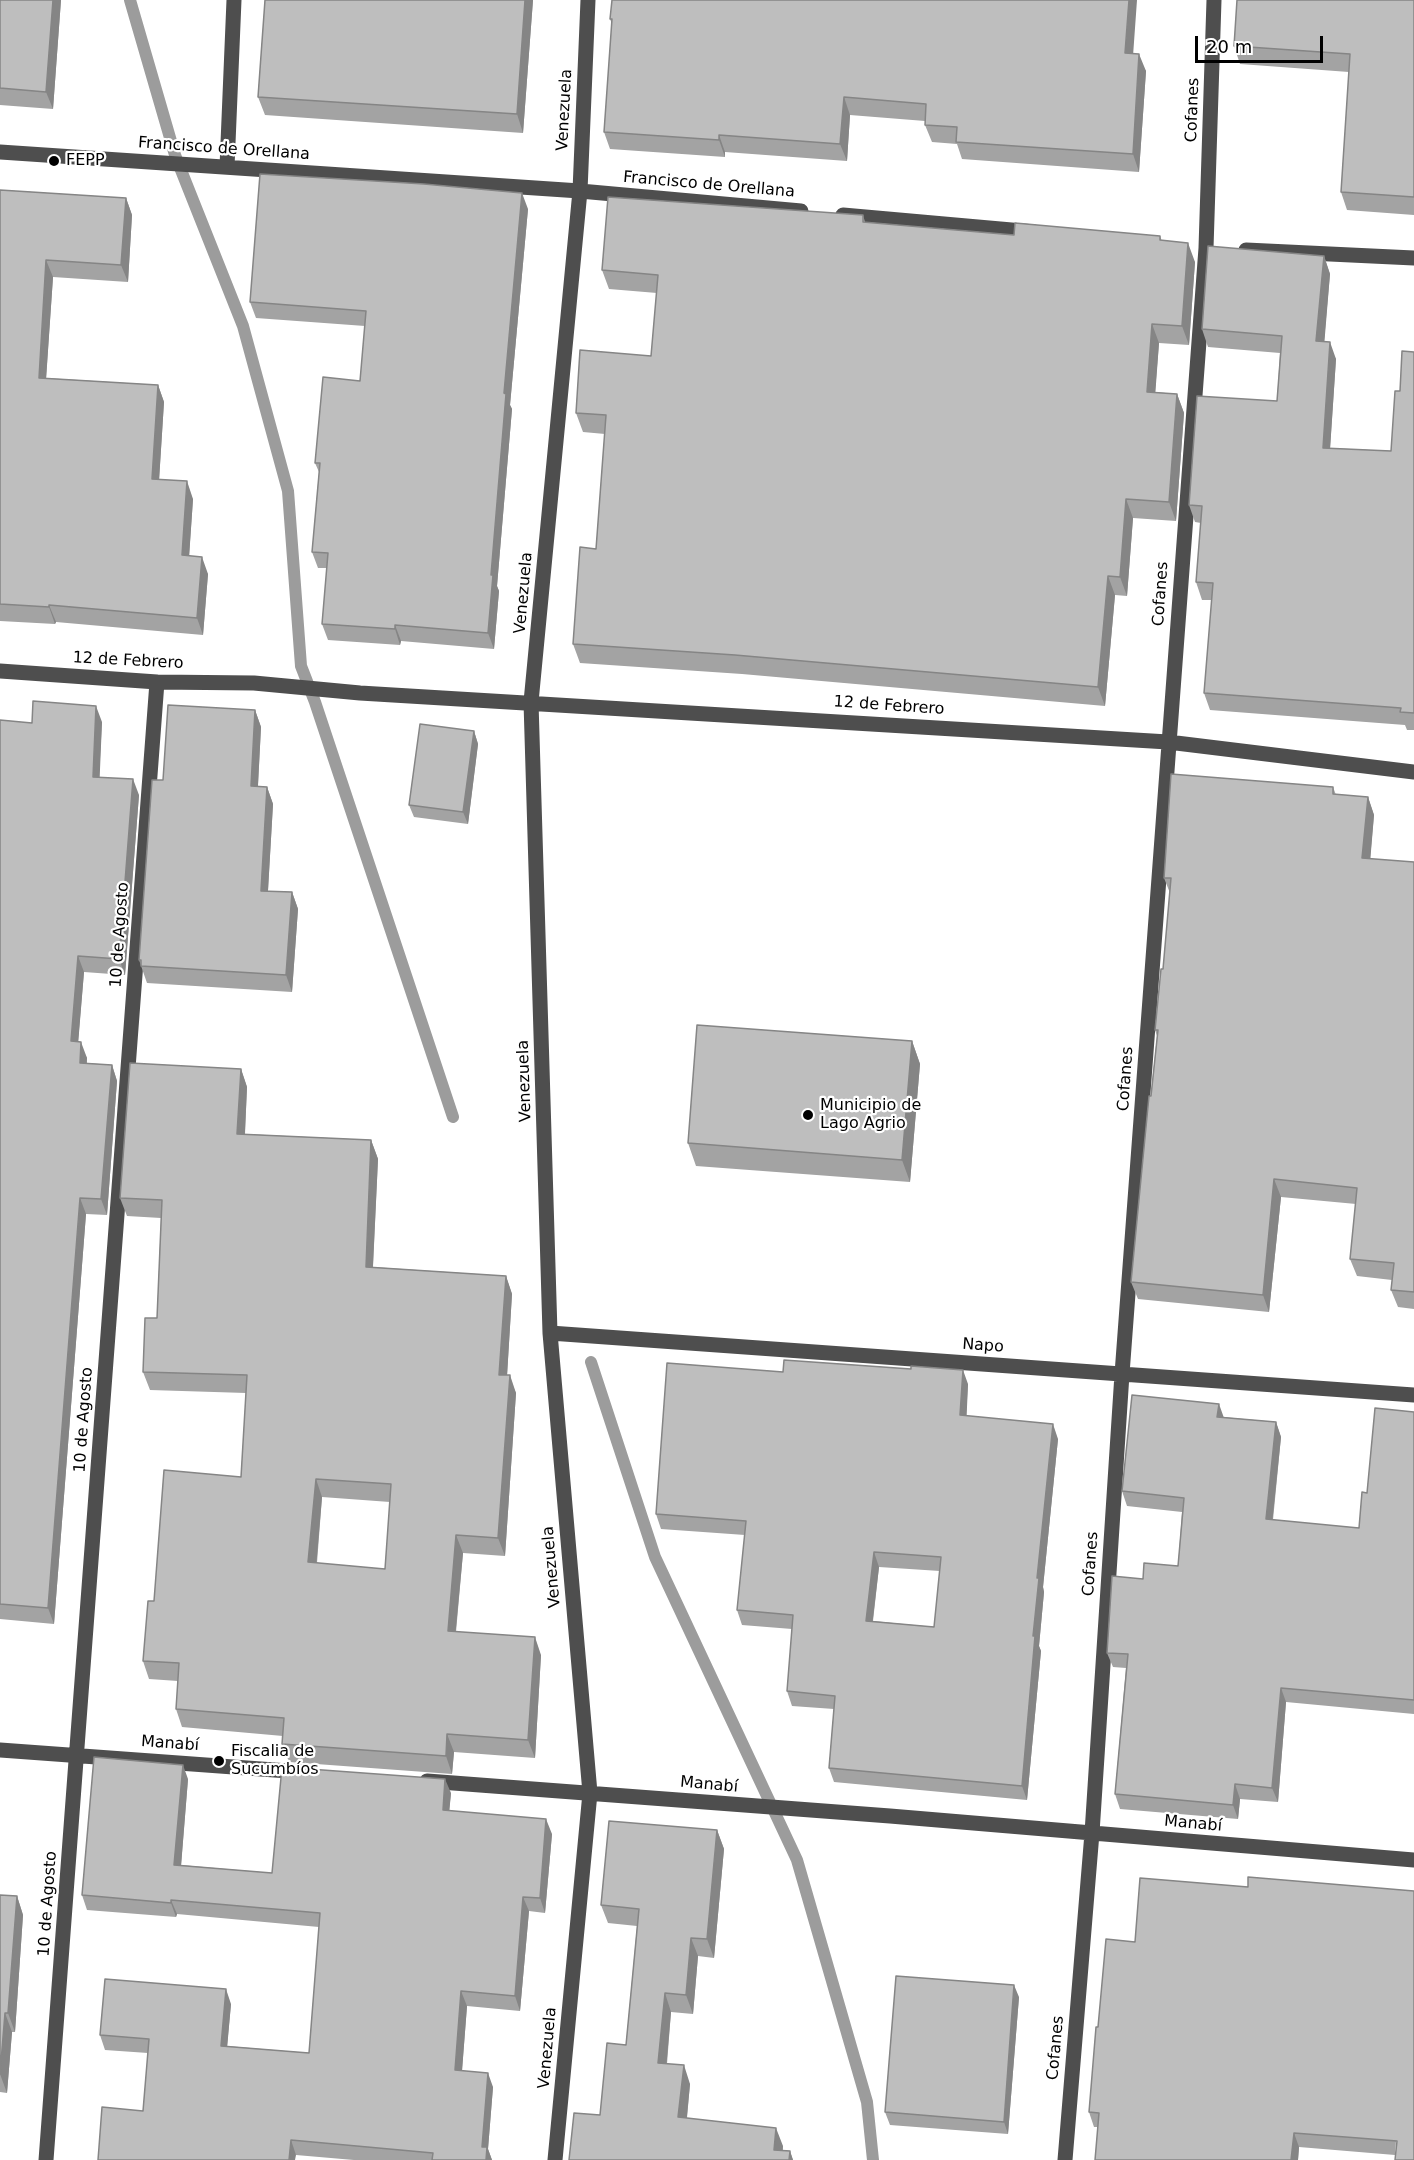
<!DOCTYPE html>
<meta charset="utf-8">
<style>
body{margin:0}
#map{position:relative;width:1414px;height:2160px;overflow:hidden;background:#fff;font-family:"DejaVu Sans",sans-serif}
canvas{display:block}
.scale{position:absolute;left:1195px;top:36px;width:128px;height:27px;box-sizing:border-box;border:3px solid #000;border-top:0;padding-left:8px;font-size:18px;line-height:21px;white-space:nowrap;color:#000;-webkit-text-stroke:4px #fff;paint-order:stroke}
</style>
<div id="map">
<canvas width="1414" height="2160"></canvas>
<div class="scale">20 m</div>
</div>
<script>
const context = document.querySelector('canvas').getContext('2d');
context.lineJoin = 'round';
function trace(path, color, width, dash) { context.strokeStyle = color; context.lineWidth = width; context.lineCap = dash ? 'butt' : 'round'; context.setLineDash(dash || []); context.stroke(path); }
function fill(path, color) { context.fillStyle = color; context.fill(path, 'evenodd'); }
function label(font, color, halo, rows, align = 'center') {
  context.font = font + ' "DejaVu Sans",sans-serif'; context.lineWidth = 4.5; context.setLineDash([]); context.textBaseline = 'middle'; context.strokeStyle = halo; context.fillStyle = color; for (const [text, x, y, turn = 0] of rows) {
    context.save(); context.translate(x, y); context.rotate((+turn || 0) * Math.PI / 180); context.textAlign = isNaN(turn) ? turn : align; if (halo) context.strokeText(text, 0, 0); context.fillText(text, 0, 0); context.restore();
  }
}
trace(new Path2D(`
 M130,0L175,155L243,326L288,491L301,666L315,702L453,1117
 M591,1362L655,1557L797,1860L867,2102L873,2160`), '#9c9c9c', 12);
trace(new Path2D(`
 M0,152L580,191L801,211
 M227,167L234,0
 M843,215L1034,232
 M1246,250L1414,258
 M0,671L157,682L254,683L360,693L1168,742L1414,772
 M550,1333L1414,1395
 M0,1750L302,1772
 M427,1781L890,1816L1414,1860
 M46,2160L157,682
 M555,2160L590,1793L550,1333L531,702L580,191L588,0
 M1065,2160L1092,1833L1122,1374L1206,248L1214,0`), '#4e4e4e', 15);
fill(new Path2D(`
 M0,0H61L53,109L0,105Z
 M265,0H533L523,133L265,115L258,97Z
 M1414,0V215L1347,210L1341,192L1349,72L1240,64L1234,46Z
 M610,19L1133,53L1146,71L1139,172L962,159L957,144L932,142L925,125V121L850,115L847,161L725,152V157L610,149L604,132L612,24Z
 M0,190L126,198L132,215L128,282L53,277L46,378L158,385L164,402L159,480L193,499L189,556L208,574L203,635L56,622L55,624L0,621Z
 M528,209L510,405L512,409L497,586L499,591L494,649L401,641L400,645L328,640L322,624L327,568H318L312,552L319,472L315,463L360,381L365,326L256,318L250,302Z
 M863,215L865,222L1014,235L1160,236L1162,241L1195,262L1189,345L1159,343L1155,392L1177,394L1184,413L1176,521L1133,518L1127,596L1115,595L1105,706L742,674L580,663L573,644L596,549L605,434L583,432L576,413L651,356L657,293L609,289L602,270Z
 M1324,256L1330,274L1324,341L1336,359L1330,448L1391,451L1400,391L1414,352V730H1407L1405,725L1210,710L1204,693L1212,600H1202L1196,582L1201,523L1195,522L1189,505L1277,401L1280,353L1208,347L1202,329Z
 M255,710L261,727L258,786L267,787L273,804L268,891L292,892L298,909L292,992L147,983L139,960L163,780Z
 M0,720L32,723L102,722L99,777L139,795L125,975L84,972L78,1042L87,1058V1063L112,1065L117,1081L107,1215L86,1214L54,1624L0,1619Z
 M474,731L478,744L468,824L414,817L409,805Z
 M1333,787L1336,795L1368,797L1374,815L1370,859L1414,862V1309L1398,1307L1391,1290L1392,1280L1357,1276L1350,1259L1356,1204L1281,1197L1269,1312L1138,1299L1131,1282L1157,1036L1155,1030L1163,969L1170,893L1164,878Z
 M912,1041L920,1064L910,1182L696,1166L688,1143Z
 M241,1069L247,1087L245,1134L371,1140L378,1159L373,1267L506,1276L512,1294L507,1375L516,1393L505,1556L463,1553L456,1632L541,1655L535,1758L454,1752L452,1774L289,1762L282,1744L283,1736L182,1727L176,1709L178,1681L149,1679L143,1661L154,1601L241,1477L246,1393L150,1390L143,1372L157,1318L161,1218L127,1216L120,1198ZM322,1497L390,1502L385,1569L317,1563Z
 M783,1372L968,1384L966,1416L1058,1439L1043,1587L1044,1592L1039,1646L1041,1651L1027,1800L834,1782L829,1768L834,1709L792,1706L787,1691L792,1629L742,1625L737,1610L745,1535L661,1529L656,1514ZM879,1567L940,1571L934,1627L873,1621Z
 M1414,1412V1714L1286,1702L1278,1802L1240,1799L1238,1819L1120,1809L1115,1794L1126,1668L1113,1667L1107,1653L1143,1579L1178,1566L1182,1512L1127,1506L1122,1491L1223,1417L1276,1422L1281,1437L1273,1520L1359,1528L1367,1493Z
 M188,1779L181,1865L272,1873L451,1793L449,1811L552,1834L545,1913L529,1911L520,2011L467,2006L462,2070L493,2087L488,2149L492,2160H354L296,2155L143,2111L148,2053L105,2050L100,2035L231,2004L227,2046L309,2053L319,1927L177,1914L176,1917L87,1910L82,1895Z
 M717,1830L724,1849L714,1958L698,1956L693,2014L671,2012L667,2064L690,2084L687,2118L783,2146V2150L790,2151L793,2160H569L600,2115L626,2045L637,1926L608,1923L601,1905Z
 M1248,1887L1414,1891L1395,2155L1299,2147L1298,2160H1095L1098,2127H1094L1089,2112L1098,2027L1135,1942Z
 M0,1895L17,1896L23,1915L15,2032H12L7,2093L0,2092Z
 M1019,1997L1008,2134L890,2125L885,2112Z`), '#a3a3a3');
fill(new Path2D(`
 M53,0H61L53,109L46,92Z
 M525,0H533L523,133L517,114Z
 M1129,0H1137L1132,70L1125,53Z
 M1139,54L1146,71L1139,172L1133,154Z
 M844,97L850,115L847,161L840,144Z
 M719,135L725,152V157L719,140Z
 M522,193L528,209L510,405L512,409L497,586L499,591L494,649L488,633L491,575L504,393Z
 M126,198L132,215L128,282L121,265Z
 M1188,243L1195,262L1189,345L1182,326Z
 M1324,256L1330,274L1323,359L1316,341Z
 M46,260L53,277L45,395L39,378Z
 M1152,324L1159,343L1154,411L1147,392Z
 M1330,342L1336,359L1329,465L1323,448Z
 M158,385L164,402L158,497L152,479Z
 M1177,394L1184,413L1176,521L1169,502Z
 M187,481L193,499L188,573L182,555Z
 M1126,499L1133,518L1127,596L1120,577Z
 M202,557L208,574L203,635L197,618Z
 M1108,576L1115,595L1105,706L1098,687Z
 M49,605L56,622L55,624L49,607Z
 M395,625L401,641L400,645L395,629Z
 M96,706L102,722L99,793L93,777Z
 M255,710L261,727L257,803L251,786Z
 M474,731L478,744L468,824L463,812Z
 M133,779L139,795L125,975L119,959Z
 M267,787L273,804L267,907L261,891Z
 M1368,797L1374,815L1369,875L1362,858Z
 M292,892L298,909L292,992L286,975Z
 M78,956L84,972L77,1057L71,1041Z
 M912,1041L920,1064L910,1182L902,1160Z
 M81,1042L87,1058L85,1079L80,1063Z
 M112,1065L117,1081L107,1215L101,1199Z
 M241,1069L247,1087L244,1152L237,1134Z
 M371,1140L378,1159L372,1285L366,1267Z
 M1274,1179L1281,1197L1269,1312L1263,1295Z
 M80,1198L86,1214L54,1624L48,1608Z
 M506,1276L512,1294L506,1393L499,1375Z
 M963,1370L968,1384L966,1430L960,1415Z
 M510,1375L516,1393L505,1556L498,1538Z
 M1219,1404L1224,1418L1217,1417Z
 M1276,1422L1281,1437L1271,1534L1266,1519Z
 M1053,1424L1058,1439L1043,1587L1044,1592L1039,1646L1041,1651L1027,1800L1022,1786L1037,1578Z
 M316,1479L322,1497L315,1580L308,1562Z
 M456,1535L463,1553L454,1649L448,1631Z
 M874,1552L879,1567L871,1635L866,1621Z
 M535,1637L541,1655L535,1758L528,1740Z
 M1281,1688L1286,1702L1278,1802L1272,1788Z
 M447,1734L454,1752L452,1774L446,1756Z
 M183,1765L188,1779L180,1879L174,1865Z
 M445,1779L451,1793L448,1825L443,1810Z
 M1235,1784L1240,1799L1238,1819L1233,1805Z
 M546,1819L552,1834L545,1913L540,1898Z
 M717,1830L724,1849L714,1958L707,1939Z
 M17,1896L23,1915L15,2032L8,2013Z
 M523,1897L529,1911L520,2011L515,1996Z
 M171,1900L177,1914L176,1917L171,1903Z
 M691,1938L698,1956L693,2014L686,1995Z
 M1014,1985L1019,1997L1008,2134L1004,2122Z
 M226,1989L231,2004L226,2060L221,2046Z
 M461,1991L467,2006L461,2084L455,2070Z
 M665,1993L671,2012L665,2081L658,2063Z
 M5,2013L12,2032L7,2093L0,2074Z
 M684,2065L690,2084L685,2136L678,2117Z
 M488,2073L493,2087L488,2149L492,2160H486L482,2147Z
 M776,2128L783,2146L781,2160L774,2150Z
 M1294,2133L1299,2147L1298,2160H1291Z
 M291,2140L296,2155L295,2160H289Z
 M790,2151L793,2160H789Z`), '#858585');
const building = new Path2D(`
 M0,0H53L46,92L0,88Z
 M265,0H525L517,114L258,97Z
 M612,0H1129L1125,53L1139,54L1133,154L956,142L957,127L925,125L926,104L844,97L840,144L719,135V140L604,132L612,19H610Z
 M1237,0H1414V197L1341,192L1350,54L1234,46Z
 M260,174L424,184L522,193L504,393L506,394L491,575H493L488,633L395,625V629L322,624L328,553L312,552L320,463H315L323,377L360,381L366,311L250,302Z
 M0,190L126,198L121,265L46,260L39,378L158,385L152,479L187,481L182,555L202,557L197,618L49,605V607L0,604Z
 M608,197L863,215V222L1014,235L1015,223L1160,236V240L1188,243L1182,326L1152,324L1147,392L1177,394L1169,502L1126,499L1120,577L1108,576L1098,687L735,655L573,644L580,547L596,549L606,415L576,413L580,350L651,356L658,275L602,270Z
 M1208,246L1324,256L1316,341L1330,342L1323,448L1391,451L1395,391H1400L1402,351L1414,352V713L1400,712L1401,708L1204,693L1213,583L1196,582L1202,506L1189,505L1197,396L1277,401L1282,336L1202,329Z
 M33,701L96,706L93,777L133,779L119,959L78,956L71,1041L81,1042L80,1063L112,1065L101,1199L80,1198L48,1608L0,1604V720L32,723Z
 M168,705L255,710L251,786L267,787L261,891L292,892L286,975L141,966V960H139L152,780H163Z
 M420,724L474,731L463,812L409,805Z
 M1171,774L1333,787V794L1368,797L1362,858L1414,862V1292L1391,1290L1394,1263L1350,1259L1357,1188L1274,1179L1263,1295L1131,1282L1149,1096H1151L1158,1030H1155L1161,969H1163L1171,878H1164Z
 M697,1025L912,1041L902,1160L688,1143Z
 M130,1063L241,1069L237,1134L371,1140L366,1267L506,1276L499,1375H510L498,1538L456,1535L448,1631L535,1637L528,1740L447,1734L446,1756L282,1744L284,1718L176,1709L179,1663L143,1661L148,1601H154L164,1470L241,1477L247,1375L143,1372L145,1318H157L162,1200L120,1198ZM316,1479L391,1484L385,1569L308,1562Z
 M784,1360L911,1369V1366L963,1370L960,1415L1053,1424L1037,1578H1039L1033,1636H1035L1022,1786L829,1768L835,1696L787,1691L793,1615L737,1610L746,1521L656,1514L667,1363L783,1372ZM874,1552L941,1557L934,1627L866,1621Z
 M1132,1395L1219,1404L1217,1417L1276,1422L1266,1519L1359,1528L1362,1492L1367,1493L1375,1408L1414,1412V1700L1281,1688L1272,1788L1235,1784L1233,1805L1115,1794L1128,1654L1107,1653L1112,1576L1143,1579L1144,1563L1178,1566L1184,1498L1122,1491Z
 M94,1757L183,1765L174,1865L272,1873L282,1767L445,1779L443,1810L546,1819L540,1898L523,1897L515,1996L461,1991L455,2070L488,2073L482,2147H487L486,2160H432L433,2153L291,2140L289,2160H98L102,2107L143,2111L149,2039L100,2035L105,1979L226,1989L221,2046L309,2053L320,1913L171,1900V1903L82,1895Z
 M609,1821L717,1830L707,1939L691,1938L686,1995L665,1993L658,2063L684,2065L678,2117L776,2128L774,2150L790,2151L789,2160H569L574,2113L600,2115L607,2043L626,2045L639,1909L601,1905Z
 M1248,1877L1414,1891V2160H1395L1397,2141L1294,2133L1291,2160H1095L1099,2113L1089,2112L1096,2027H1098L1106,1939L1135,1942L1140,1878L1248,1887Z
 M0,1895L17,1896L8,2013H5L0,2074Z
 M896,1976L1014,1985L1004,2122L885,2112Z`);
fill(building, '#bebebe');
trace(building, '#858585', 1.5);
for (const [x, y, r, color] of [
 [54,161,6,"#000"],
 [808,1115,6,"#000"],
 [219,1761,6,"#000"]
]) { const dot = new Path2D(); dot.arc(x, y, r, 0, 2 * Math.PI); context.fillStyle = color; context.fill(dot); trace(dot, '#fff', 2); }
label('16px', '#000', '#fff', [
 ["Venezuela",565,110,-87],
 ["Cofanes",1193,110,-88],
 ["Francisco de Orellana",224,149,4],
 ["Francisco de Orellana",709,185,5],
 ["Venezuela",524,593,-85],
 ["Cofanes",1161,594,-86],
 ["12 de Febrero",128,661,3],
 ["12 de Febrero",889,706,4],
 ["10 de Agosto",120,935,-86],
 ["Cofanes",1126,1079,-86],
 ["Venezuela",525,1081,-92],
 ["Napo",983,1346,4],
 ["10 de Agosto",84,1420,-86],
 ["Cofanes",1091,1564,-86],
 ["Venezuela",552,1567,-95],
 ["Manabí",170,1744,4],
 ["Manabí",709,1785,5],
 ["Manabí",1193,1824,5],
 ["10 de Agosto",48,1904,-86],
 ["Venezuela",548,2048,-85],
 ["Cofanes",1056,2048,-85]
]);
label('16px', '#000', '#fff', [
 ["FEPP",66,161],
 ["Municipio de",820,1106],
 ["Lago Agrio",820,1124],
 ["Fiscalia de",231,1752],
 ["Sucumbíos",231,1770]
], 'left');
</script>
